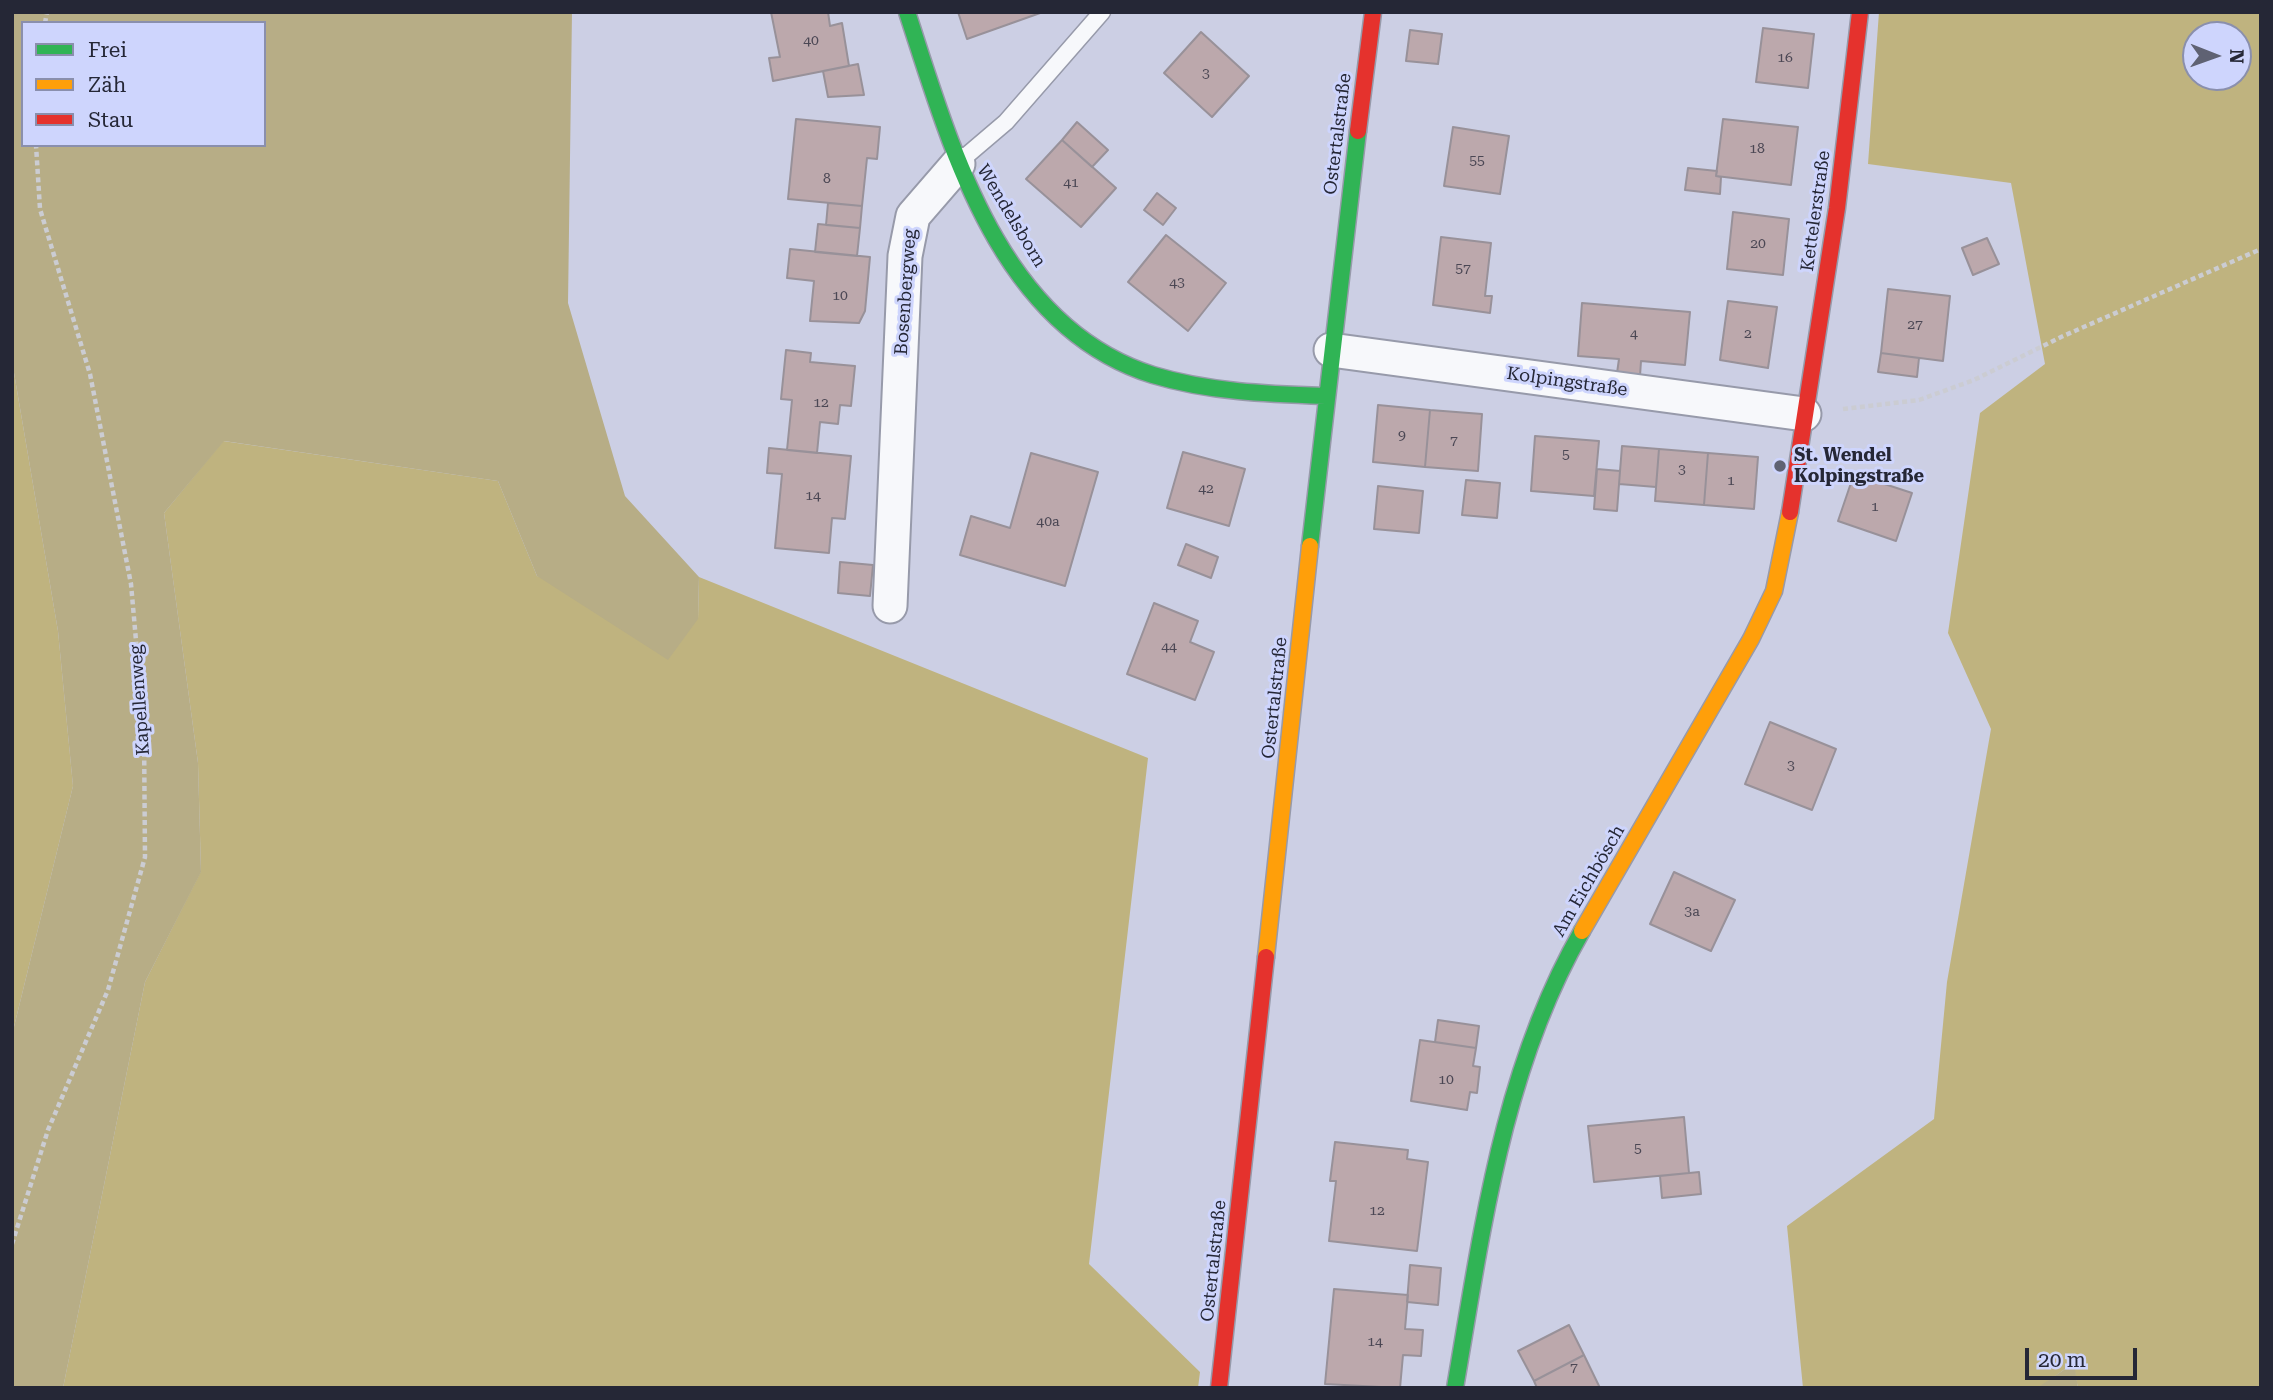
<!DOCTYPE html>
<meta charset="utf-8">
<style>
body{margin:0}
#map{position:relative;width:2273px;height:1400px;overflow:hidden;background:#cccfe4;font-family:"Roboto Serif",serif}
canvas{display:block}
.frame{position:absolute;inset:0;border:14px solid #252736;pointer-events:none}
.legend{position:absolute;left:21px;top:21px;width:245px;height:126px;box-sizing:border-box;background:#ced5fd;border:2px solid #8a8fad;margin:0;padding:9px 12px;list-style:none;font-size:21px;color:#252736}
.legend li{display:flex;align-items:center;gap:14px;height:35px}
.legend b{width:35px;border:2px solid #8a8fad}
.north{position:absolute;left:2182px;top:21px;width:70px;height:70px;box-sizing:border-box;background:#ced5fd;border:2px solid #8a8fad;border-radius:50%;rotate:91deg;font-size:19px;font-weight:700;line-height:28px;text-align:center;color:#252736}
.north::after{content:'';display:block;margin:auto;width:24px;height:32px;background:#5f6273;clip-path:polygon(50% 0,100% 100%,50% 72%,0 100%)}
.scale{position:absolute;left:2025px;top:1348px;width:112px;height:32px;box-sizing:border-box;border:4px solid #252736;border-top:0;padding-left:9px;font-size:21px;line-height:24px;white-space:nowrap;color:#252736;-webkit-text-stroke:5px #ced5fd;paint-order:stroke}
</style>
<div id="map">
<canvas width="2273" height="1400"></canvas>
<div class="frame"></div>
<ul class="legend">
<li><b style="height:9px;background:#30b455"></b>Frei</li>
<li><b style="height:9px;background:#ff9f0a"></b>Zäh</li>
<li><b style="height:9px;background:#e5322d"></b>Stau</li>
</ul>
<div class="north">N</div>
<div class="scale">20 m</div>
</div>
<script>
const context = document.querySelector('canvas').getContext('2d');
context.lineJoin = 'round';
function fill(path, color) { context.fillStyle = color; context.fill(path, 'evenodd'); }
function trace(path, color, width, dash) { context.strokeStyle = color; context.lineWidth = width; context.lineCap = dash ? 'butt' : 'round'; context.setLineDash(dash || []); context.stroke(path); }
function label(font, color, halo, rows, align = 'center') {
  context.font = font + ' "Roboto Serif",serif'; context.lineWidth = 6; context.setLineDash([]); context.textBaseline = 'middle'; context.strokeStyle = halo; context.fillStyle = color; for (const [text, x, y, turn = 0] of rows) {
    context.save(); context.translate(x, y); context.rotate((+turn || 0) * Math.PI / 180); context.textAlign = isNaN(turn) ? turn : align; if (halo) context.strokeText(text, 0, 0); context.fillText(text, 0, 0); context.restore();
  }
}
fill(new Path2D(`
 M1879,12H2261V1388H2078L2073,1363L2039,1388H1803L1787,1226L1934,1119L1947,982L1991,729L1948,633L1980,413L2045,364L2011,183L1868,164ZM2196,35H2238V77H2196Z
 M12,361L58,631L73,786L12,1035Z
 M223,441L498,481L537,576L698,619L699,577L1148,758L1089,1264L1200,1372L1198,1388H63L145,982L201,871L198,763L164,513Z`), '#bfb37f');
fill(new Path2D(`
 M12,12H572L568,303L625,496L699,577L698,619L668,660L537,576L498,481L224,441L164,513L198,763L201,872L145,982L63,1388H12V1035L73,786L58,631L12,361ZM23,23H264V145H23Z
 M2074,1363L2078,1388H2039L2040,1386Z`), '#b7ad86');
const building = new Path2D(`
 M771,12H828L830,26L842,23L849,66L773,81L769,58L780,57Z
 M958,12H1043L967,39Z
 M1763,28L1814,34L1808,88L1756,82Z
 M1410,30L1442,34L1438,64L1406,61Z
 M1201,32L1249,76L1212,117L1164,73Z
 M858,64L864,95L828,97L823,71Z
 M796,119L880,127L877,159L867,158L862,206L788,199Z
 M1723,119L1798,127L1791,185L1716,176Z
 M1077,122L1108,150L1092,167L1062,140Z
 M1453,127L1509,136L1500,194L1444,186Z
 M1062,140L1116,188L1081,227L1026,179Z
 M1688,168L1717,171L1716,176L1721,177L1720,194L1685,190Z
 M1157,193L1176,208L1163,225L1144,210Z
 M828,203L862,206L860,228L826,225Z
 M1733,212L1789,219L1783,275L1727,269Z
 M818,224L860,228L857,256L815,252Z
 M1166,235L1226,283L1188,331L1128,282Z
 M1441,237L1491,243L1485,296H1492L1490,313L1433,305Z
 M1987,238L1999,264L1973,275L1962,248Z
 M790,249L870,257L865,311L859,323L810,321L814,281L787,278Z
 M1888,289L1950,296L1943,361L1881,353Z
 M1728,301L1777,307L1768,368L1720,360Z
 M1582,303L1690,312L1685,365L1641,361L1640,376L1617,373L1619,359L1578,356Z
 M786,350L811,353L810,362L855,366L851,406L840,405L838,424L820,422L817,453L787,450L792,400L781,399Z
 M1881,353L1919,358L1917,377L1878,372Z
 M1378,405L1430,410L1425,467L1373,462Z
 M1430,410L1482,414L1478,471L1425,467Z
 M1535,436L1599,441L1594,496L1531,491Z
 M1622,446L1659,449L1656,487L1619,484Z
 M769,448L851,456L845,519L832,518L829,553L775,548L782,474L767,473Z
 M1659,449L1708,453L1704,505L1655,501Z
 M1183,452L1245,469L1229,526L1167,508Z
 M1031,453L1098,472L1065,586L960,555L971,516L1010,528Z
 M1708,453L1758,457L1754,509L1704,505Z
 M1597,469L1620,471L1617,511L1594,509Z
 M1854,474L1912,493L1896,541L1838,521Z
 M1466,480L1500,483L1497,518L1462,515Z
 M1378,486L1423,491L1419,533L1374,529Z
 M1186,544L1218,557L1211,578L1178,565Z
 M840,562L873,565L870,596L838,593Z
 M1154,603L1198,621L1190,642L1214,652L1195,700L1127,674Z
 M1770,722L1836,749L1812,810L1745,784Z
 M1674,872L1735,900L1711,951L1650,924Z
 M1438,1020L1479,1026L1476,1048L1435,1042Z
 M1420,1040L1476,1048L1473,1066L1480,1067L1477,1093L1470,1092L1467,1110L1411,1101Z
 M1684,1117L1689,1173L1594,1182L1588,1126Z
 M1335,1142L1408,1150L1407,1159L1428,1162L1417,1251L1329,1241L1336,1181H1330Z
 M1699,1172L1701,1194L1662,1198L1660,1176Z
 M1410,1265L1441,1268L1438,1305L1407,1302Z
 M1334,1289L1408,1295L1405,1329L1423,1330L1421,1356L1403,1355L1400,1388L1325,1384Z
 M1569,1325L1584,1355L1534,1381L1518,1351Z
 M1584,1355L1600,1388H1537L1534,1381Z`);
fill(building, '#bca8ac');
trace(building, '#989199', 2);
const lane = new Path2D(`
 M959,162L1006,122L1102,12`);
const street = new Path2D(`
 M1331,350L1804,414
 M890,606L905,256L913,216L958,164`);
const fast = new Path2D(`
 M907,12C951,147 999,327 1153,375C1209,392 1268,394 1326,396
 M1310,546L1358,131
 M1455,1388C1482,1232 1502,1070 1582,931`);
const slow = new Path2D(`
 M1582,931L1751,639L1774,591L1790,512
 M1266,957L1310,546`);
const jam = new Path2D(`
 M1358,131L1373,12
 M1790,512L1837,208L1860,12
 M1219,1388L1266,957`);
trace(lane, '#979aaa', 19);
trace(street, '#979aaa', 37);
trace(fast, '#979aaa', 19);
trace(slow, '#979aaa', 19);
trace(jam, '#979aaa', 19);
trace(new Path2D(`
 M45,23L47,12
 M1843,409L1919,400L1974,380L2061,337L2261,249
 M12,1244L48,1130L108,990L145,857L144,731L131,584L90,374L40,209L36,145`), '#cbccd2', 4.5, [5, 3.5]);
trace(lane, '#f7f8fb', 16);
trace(street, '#f7f8fb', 33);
trace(fast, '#30b455', 16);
trace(slow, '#ff9f0a', 16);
trace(jam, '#e5322d', 16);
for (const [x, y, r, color] of [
 [1780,466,7,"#5f6273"]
]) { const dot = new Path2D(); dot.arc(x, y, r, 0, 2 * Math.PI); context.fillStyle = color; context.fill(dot); trace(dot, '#ced5fd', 2.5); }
label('14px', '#4b4754', null, [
 ["40",811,41],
 ["16",1785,58],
 ["3",1206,74],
 ["18",1757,149],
 ["55",1477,161],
 ["8",827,179],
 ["41",1071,183],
 ["20",1758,244],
 ["57",1463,269],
 ["43",1177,283],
 ["10",840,296],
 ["27",1915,325],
 ["4",1634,334],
 ["2",1748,334],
 ["12",821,403],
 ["9",1402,436],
 ["7",1454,441],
 ["5",1566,455],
 ["3",1682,470],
 ["1",1731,481],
 ["42",1206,489],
 ["14",813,496],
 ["1",1875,507],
 ["40a",1048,522],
 ["44",1169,647],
 ["3",1791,766],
 ["3a",1692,912],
 ["10",1446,1080],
 ["5",1638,1149],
 ["12",1377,1211],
 ["14",1375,1342],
 ["7",1574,1368]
]);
label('18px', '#252736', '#ced5fd', [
 ["Ostertalstraße",1338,134,-83],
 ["Kettelerstraße",1816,211,-82],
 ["Wendelsborn",1011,216,59],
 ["Bosenbergweg",906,292,-86],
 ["Kolpingstraße",1567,382,8],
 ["Ostertalstraße",1275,698,-84],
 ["Kapellenweg",140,700,-94],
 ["Am Eichbösch",1589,881,-60],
 ["Ostertalstraße",1214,1261,-84]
]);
label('bold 18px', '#252736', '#ced5fd', [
 ["St. Wendel",1794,456],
 ["Kolpingstraße",1794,477]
], 'left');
</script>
